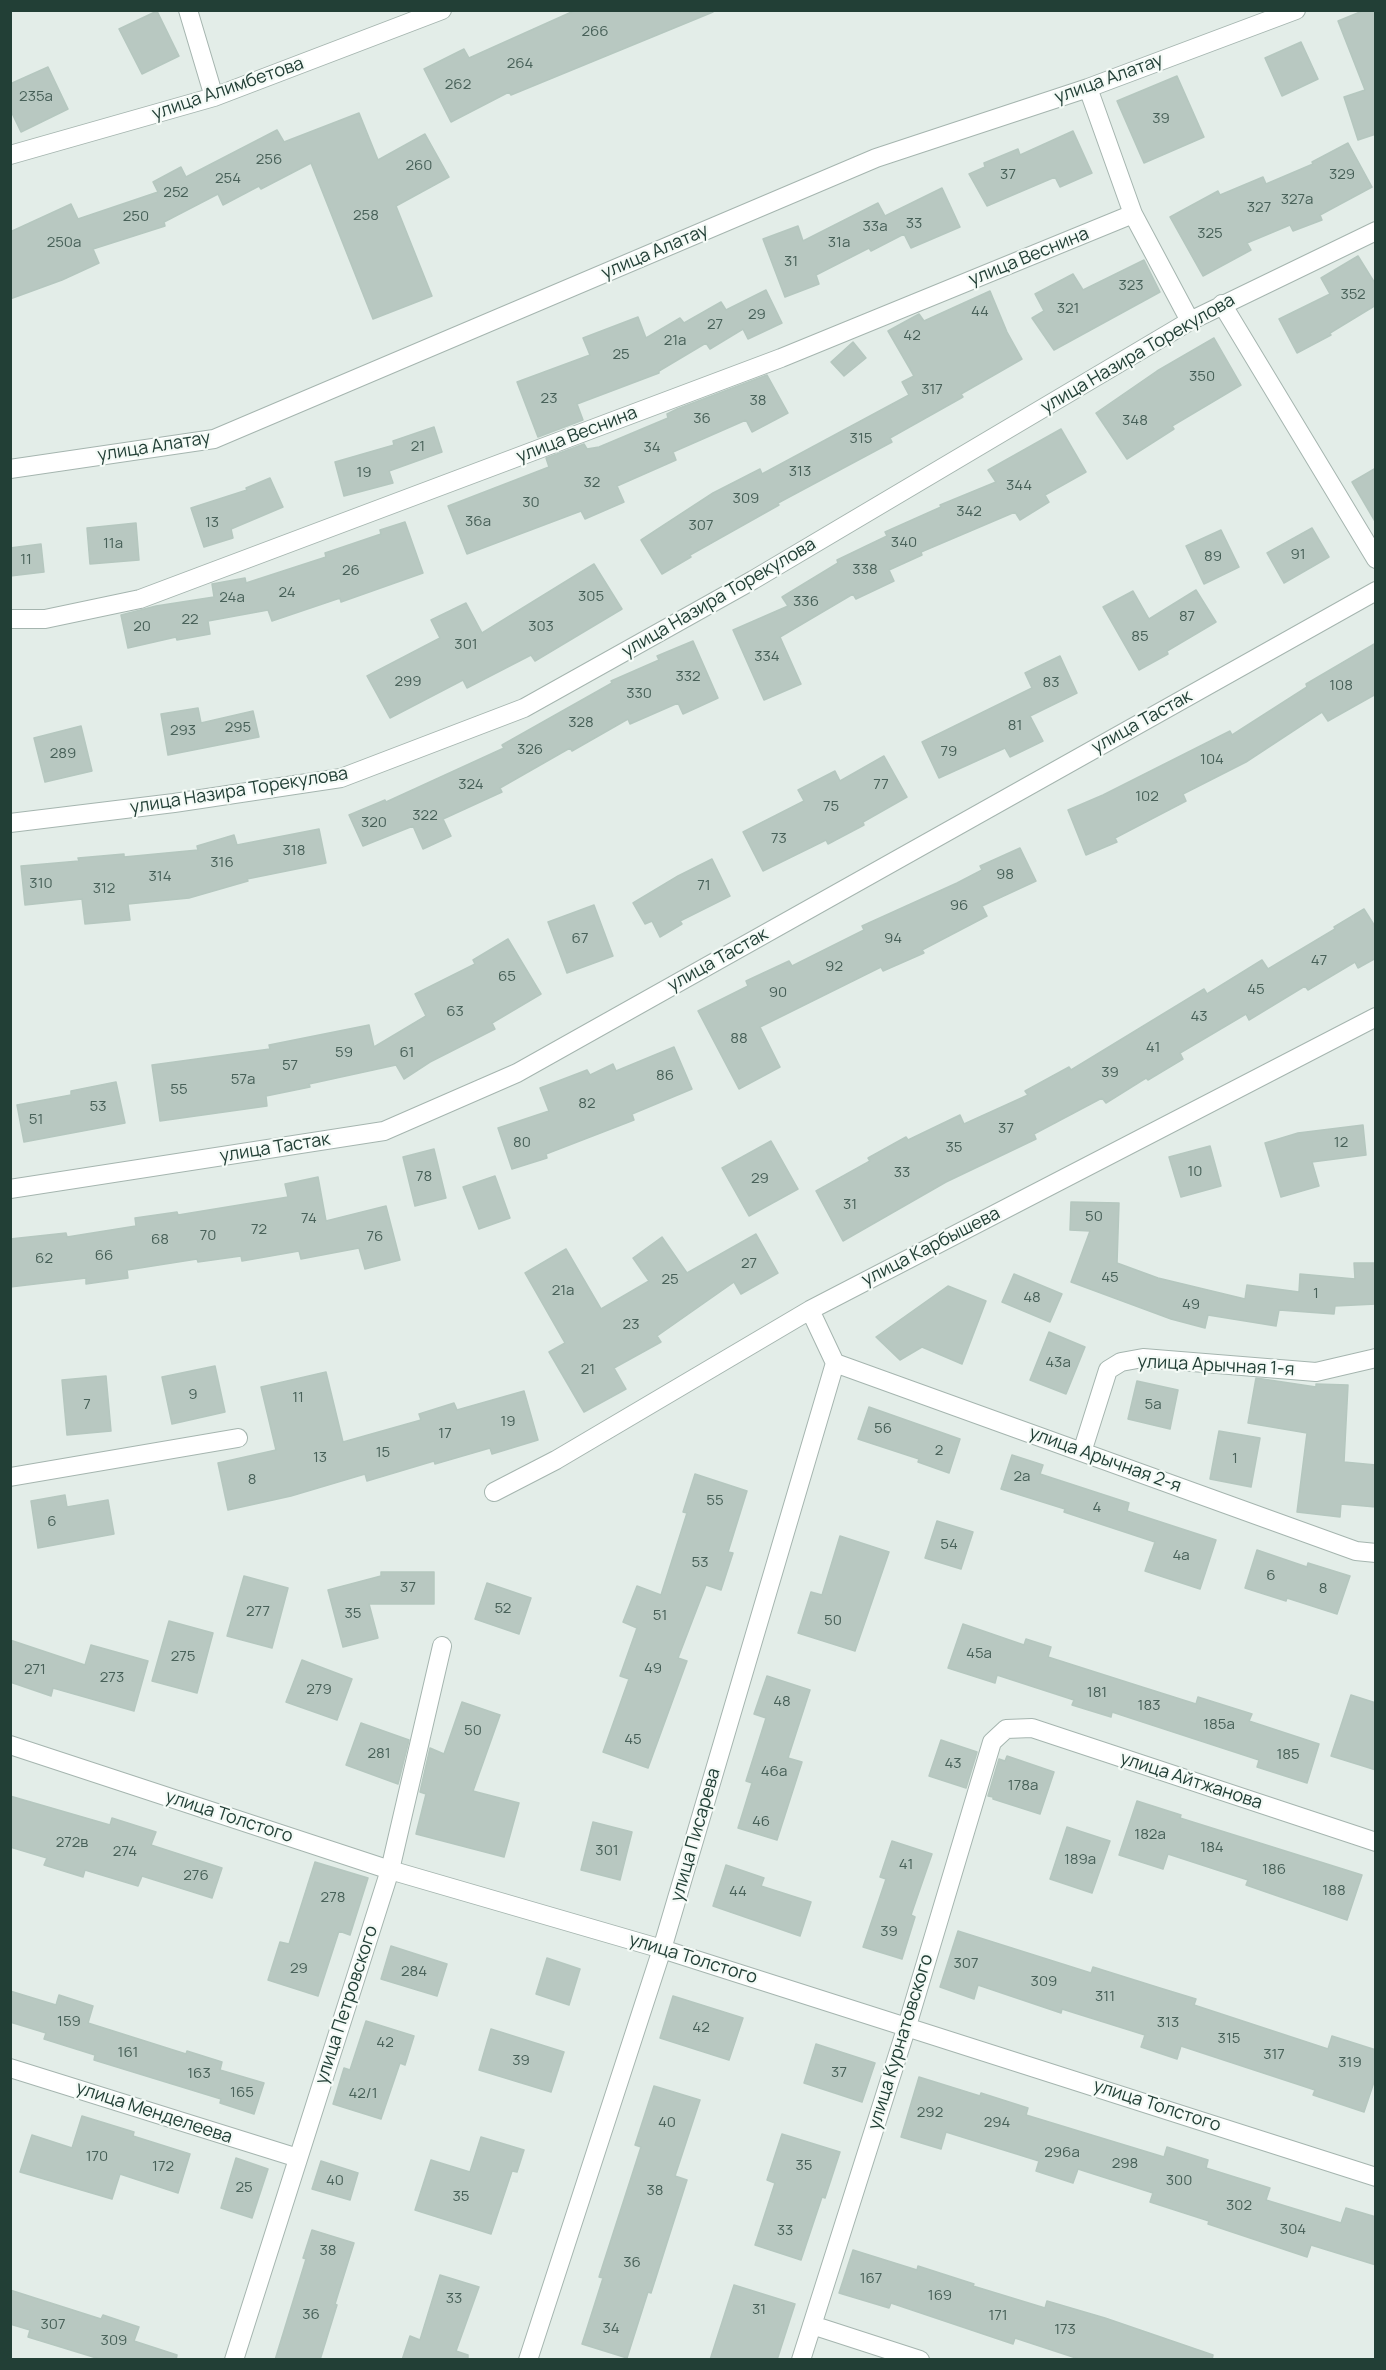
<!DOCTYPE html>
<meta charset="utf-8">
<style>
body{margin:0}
#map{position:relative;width:1386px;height:2370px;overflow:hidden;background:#e3ede8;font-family:Manrope,sans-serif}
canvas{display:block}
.frame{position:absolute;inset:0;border:12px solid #223f36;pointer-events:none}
</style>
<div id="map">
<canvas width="1386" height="2370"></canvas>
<div class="frame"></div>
</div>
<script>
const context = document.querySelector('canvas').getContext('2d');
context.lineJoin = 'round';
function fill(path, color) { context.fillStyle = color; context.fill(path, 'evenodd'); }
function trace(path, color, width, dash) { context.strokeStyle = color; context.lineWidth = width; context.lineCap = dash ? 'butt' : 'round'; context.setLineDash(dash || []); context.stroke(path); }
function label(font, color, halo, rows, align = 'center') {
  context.font = font + ' Manrope,sans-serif'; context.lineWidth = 4.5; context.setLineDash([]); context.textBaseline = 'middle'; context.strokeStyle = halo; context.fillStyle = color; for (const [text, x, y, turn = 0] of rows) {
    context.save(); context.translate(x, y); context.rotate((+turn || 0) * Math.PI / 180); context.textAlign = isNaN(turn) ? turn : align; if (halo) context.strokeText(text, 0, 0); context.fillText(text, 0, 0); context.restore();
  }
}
const building = new Path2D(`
 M576,10L713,12L511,95L509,92L451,122L424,69L464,49L469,58Z
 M1365,10H1376V134L1358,140L1344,97L1365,90L1338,21Z
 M157,11L179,56L142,74L119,29Z
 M1301,42L1318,79L1282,96L1265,58Z
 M48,67L68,109L21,132L10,109V84Z
 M1177,76L1204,137L1144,163L1117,101Z
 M359,113L378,160L425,134L449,177L396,206L432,296L373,319L311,163L261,189L259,186L223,205L218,194L164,222L165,226L93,249L99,263L62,280L10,299V232L71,204L78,219L158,192L153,182L181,167L186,177L277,130L284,142Z
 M1073,131L1092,173L1060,187L1055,177L987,206L969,174L985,167L984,163L1018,149L1020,155Z
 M1348,143L1372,187L1320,215L1322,220L1293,231L1290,225L1247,243L1251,250L1203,276L1170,217L1218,191L1220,195L1263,177L1266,184L1313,164L1312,162Z
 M942,188L960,227L911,248L904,234L871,251L869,248L816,275L819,284L785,297L763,239L798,226L803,241L878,203L885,216Z
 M1358,256L1376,285V305L1330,333L1331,335L1297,353L1279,319L1330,294L1321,278Z
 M1144,260L1160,292L1054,350L1032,318L1044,311L1035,294L1073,274L1083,290Z
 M766,290L782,323L748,339L743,329L710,349L706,343L659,371V373L577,404L583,420L538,437L517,382L590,355L583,338L638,317L646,338L680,318L684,323L721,302L726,310Z
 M990,291L1007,332L1022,359L961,394L963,397L890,438L892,442L778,503L779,505L690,555L691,557L662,574L641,540L713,493L760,469L762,474L909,395L902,382L914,376L888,331L919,314L924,321Z
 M1214,338L1241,385L1172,426L1174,429L1127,459L1096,413L1157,371Z
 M853,342L866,358L844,376L831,362Z
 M767,375L788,413L752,432L746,420L673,452L676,460L617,486L624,502L585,519L581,511L467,554L448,506L549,467L546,458L584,444L587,449L599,447L668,418L667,414L677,409Z
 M434,427L442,452L389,471L393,483L344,496L335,462L394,445L393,441Z
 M1061,429L1086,472L1045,495L1049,502L1020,520L1015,512L921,552L922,555L889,570L894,581L856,599L853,594L780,637L801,684L764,700L733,630L788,606L782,597L838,563L837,560L887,536L885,532L941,507L940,505L996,482L988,470Z
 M1376,468V523L1352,482Z
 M270,478L283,507L231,529L233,538L204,547L191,508L247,490L246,488Z
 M405,522L423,573L341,602L340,598L272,621L268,610L208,621L210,634L177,640L176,637L128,648L121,615L156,606L214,597L212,584L245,578L246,583L326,557L325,553L381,534L380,530Z
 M136,523L139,560L90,564L87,528Z
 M1312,528L1329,557L1284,583L1267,553Z
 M1221,530L1239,567L1204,584L1186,546Z
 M41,544L44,572L10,576V548Z
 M594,564L622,609L535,661L531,655L467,688L463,680L390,718L367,676L440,638L431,620L466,603L482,633Z
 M1196,590L1216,622L1167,651L1168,654L1139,670L1103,607L1133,591L1149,619Z
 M693,641L718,698L683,714L678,703L630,724L628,719L572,751L570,748L500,788L502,792L443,819L451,836L423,849L413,826L363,846L349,815L385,800L386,802L504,748L502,745L612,683L611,681L659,660L657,656Z
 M1376,643V694L1328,721L1322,712L1246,762L1183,794L1186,801L1115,838L1117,842L1086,855L1068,810L1103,795L1230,731L1232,735L1307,687L1306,684Z
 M1060,656L1077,693L1030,716L1043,741L1010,757L1005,748L939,778L922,742L1032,688L1025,673Z
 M198,708L201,723L253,711L259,737L168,755L161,714Z
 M81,726L92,771L45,782L34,738Z
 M884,756L907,797L863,822L864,825L828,844L826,840L763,871L743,832L804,801L798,790L835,771L840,781Z
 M319,829L326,863L247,879L248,881L189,898L128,904L130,920L85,924L82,899L25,905L21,866L79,861L78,858L124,854V857L198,850L197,846L234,835L237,845Z
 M1020,848L1036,881L982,906L987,916L922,950L924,953L883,971L881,967L760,1027L780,1067L739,1089L698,1011L748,986L746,981L789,961L792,966L864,930L862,926L957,883L982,870L980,866Z
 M712,859L730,896L680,921L682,924L660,937L652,921L645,924L633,903L678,876Z
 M594,905L613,956L567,973L548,922Z
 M1364,909L1376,928V958L1358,968L1355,962L1308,990L1305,986L1249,1020L1246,1014L1180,1053L1183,1059L1148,1080L1146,1078L1106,1103L1102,1098L1034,1134L1036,1139L946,1182L843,1241L816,1191L870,1161L868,1158L906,1137L908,1140L960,1115L964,1124L1028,1095L1025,1091L1069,1067L1071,1070L1204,989L1207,994L1262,960L1268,969L1335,929L1334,927Z
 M508,939L541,994L492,1023L495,1029L430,1062L404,1079L396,1065L309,1084L310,1087L266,1096L267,1106L160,1121L152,1065L270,1049L269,1045L369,1025L374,1047L426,1016L415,994L475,964L473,960Z
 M674,1047L692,1089L632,1114L634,1120L546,1154L547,1158L512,1169L498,1128L549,1111L540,1088L587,1070L590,1075L613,1064L616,1071Z
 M116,1082L125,1123L24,1142L17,1105L71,1095V1091Z
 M1363,1125L1366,1155L1312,1162L1319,1186L1281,1197L1265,1143L1298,1133Z
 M771,1141L798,1189L749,1216L722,1168Z
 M1210,1146L1221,1186L1181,1197L1169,1157Z
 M434,1149L446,1198L415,1206L403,1157Z
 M495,1176L510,1218L479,1229L463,1187Z
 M318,1177L326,1221L386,1206L400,1260L365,1269L359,1248L301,1259L299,1251L242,1261L241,1256L198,1262L197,1259L127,1270L128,1278L86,1284V1278L10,1287V1239L66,1233L67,1237L136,1226L135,1218L177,1212L178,1215L288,1197L285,1184Z
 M1071,1202L1119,1203L1117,1263L1158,1278L1245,1299L1247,1285L1299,1292L1300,1274L1355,1279L1354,1263H1376V1304L1335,1306L1334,1314L1279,1310L1276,1326L1208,1315L1205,1328L1171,1319L1071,1282L1090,1231L1070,1230Z
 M756,1234L778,1273L741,1294L734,1282L657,1336L661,1342L614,1368L626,1389L584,1412L549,1352L565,1343L525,1273L566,1249L601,1309L649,1281L633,1258L662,1237L687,1273Z
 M1014,1274L1062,1294L1050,1322L1002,1302Z
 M948,1286L986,1301L962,1364L922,1347L900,1360L876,1337Z
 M1049,1332L1085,1347L1066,1394L1030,1380Z
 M215,1366L225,1412L172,1424L162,1377Z
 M326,1372L343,1442L421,1420L419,1414L454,1403L457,1410L524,1391L538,1440L492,1454L490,1448L435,1464L434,1461L367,1481L365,1474L291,1496L228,1510L218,1463L276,1450L261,1387Z
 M106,1376L111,1431L67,1435L62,1380Z
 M1256,1378L1316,1387V1384L1348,1385L1344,1462L1376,1465V1507L1341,1504L1340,1517L1297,1512L1307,1433L1248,1423Z
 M1137,1381L1178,1390L1170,1429L1128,1419Z
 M869,1407L960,1439L949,1473L918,1462L919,1459L858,1439Z
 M1219,1431L1260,1438L1251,1487L1210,1479Z
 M1012,1455L1043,1465L1040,1474L1129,1503L1127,1511L1216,1540L1200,1589L1145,1571L1155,1542L1064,1512L1065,1509L1001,1489Z
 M695,1474L747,1491L728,1552L733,1553L721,1590L706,1585L678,1658L687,1661L648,1768L603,1752L629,1679L620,1676L637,1628L623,1622L637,1586L661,1595L687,1513L683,1512Z
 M65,1495L67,1507L108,1500L114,1534L38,1548L31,1501Z
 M937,1521L973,1532L961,1569L925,1558Z
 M840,1536L889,1552L855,1651L798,1633L811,1592L822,1595Z
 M1257,1550L1307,1567L1308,1563L1350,1576L1337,1614L1287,1598L1286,1601L1245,1588Z
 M381,1572H434V1604H369L378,1638L343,1647L328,1590L381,1576Z
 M244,1576L288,1588L272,1648L227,1636Z
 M487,1583L531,1598L519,1634L475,1619Z
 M169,1621L213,1633L197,1693L152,1681Z
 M963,1624L1024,1645L1026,1639L1051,1647L1048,1657L1139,1686L1196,1704L1198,1697L1252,1714L1249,1721L1319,1744L1307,1783L1257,1767L1259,1760L1112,1712L1111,1717L1072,1705L1074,1700L997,1675L995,1683L948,1668Z
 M10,1640L85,1665L91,1645L148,1661L134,1711L53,1688L51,1696L10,1682Z
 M302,1660L352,1679L337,1720L286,1702Z
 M767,1676L810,1690L788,1758L802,1762L777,1840L738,1828L752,1783L746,1781L766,1718L754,1714Z
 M1351,1695L1376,1703V1770L1331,1756Z
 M462,1702L500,1715L473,1791L519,1803L504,1857L416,1834L426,1794L420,1792L430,1748L444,1754Z
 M361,1723L409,1740L398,1784L346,1765Z
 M941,1740L977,1752L966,1788L929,1776Z
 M1007,1756L1054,1772L1040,1814L993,1799V1797L988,1796L999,1759L1005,1761Z
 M10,1796L110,1825L112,1818L156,1832L151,1845L222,1868L212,1898L142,1876L138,1886L85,1870L83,1877L44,1865L47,1858L10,1847Z
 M1137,1801L1181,1815L1180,1818L1362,1875L1347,1920L1246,1885L1248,1880L1168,1854L1163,1869L1119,1855Z
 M593,1822L632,1832L620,1880L581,1870Z
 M1067,1827L1110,1841L1092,1893L1050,1879Z
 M892,1841L932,1854L911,1915L915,1917L902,1959L863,1947L886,1879L880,1877Z
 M315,1862L368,1878L350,1935L339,1931L318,1996L268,1980L280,1942L289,1944Z
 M726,1865L764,1878L761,1886L811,1902L800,1936L713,1906Z
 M958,1931L1091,1973L1093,1967L1160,1988L1196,1999L1194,2005L1328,2049L1332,2036L1376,2050V2076L1364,2112L1313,2095L1315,2090L1181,2046L1177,2059L1141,2047L1145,2035L1062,2009L1061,2013L978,1985L974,1999L940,1987Z
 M391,1946L447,1964L437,1996L381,1979Z
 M547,1958L580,1969L569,2005L536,1994Z
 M10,1991L56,2005L59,1995L93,2006L88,2023L186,2054L187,2051L222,2062L220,2070L264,2083L254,2114L220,2103L221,2099L94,2060L95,2055L44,2039L46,2033L10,2022Z
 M673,1996L743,2018L729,2060L660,2038Z
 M366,2021L414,2036L405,2065L400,2063L381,2119L333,2104L344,2068L350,2070Z
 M491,2029L564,2052L551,2092L479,2070Z
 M816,2044L875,2063L862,2102L804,2083Z
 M919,2077L980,2096L981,2093L1028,2108L1026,2115L1164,2157L1167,2147L1208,2160L1206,2168L1270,2188L1266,2200L1341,2223L1346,2208L1376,2217V2265L1311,2245L1307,2257L1208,2224L1209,2221L1150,2202L1153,2193L1078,2169L1073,2183L1036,2171L1039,2161L946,2132L941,2149L901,2137Z
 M654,2086L700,2100L675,2176L687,2180L651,2293L648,2292L627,2358L582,2344L603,2278L599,2277L641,2147L635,2145Z
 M82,2116L134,2132L133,2136L190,2154L178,2193L120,2174L112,2199L20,2172L32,2135L72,2148Z
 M782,2134L840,2152L825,2198L822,2197L801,2260L755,2245L775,2183L767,2180Z
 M481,2137L524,2150L517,2172L512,2171L491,2234L415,2210L431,2160L470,2172Z
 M236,2158L268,2169L252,2218L221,2208Z
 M321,2161L358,2173L350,2200L312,2189Z
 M312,2230L354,2243L335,2304L337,2305L320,2360H275L306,2259L303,2258Z
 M853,2250L917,2270L918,2266L974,2284L973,2286L1045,2308L1047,2301L1105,2318L1213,2355L1212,2360H1082L1015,2338L1013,2344L891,2303L889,2308L839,2293Z
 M440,2275L479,2287L456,2351L468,2355V2360H402L410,2336L420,2340Z
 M734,2285L795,2304L777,2360H710Z
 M10,2290L101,2319L103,2315L139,2327L134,2341L177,2355L176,2360H103L28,2337L30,2330L10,2324Z`);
fill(building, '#b8c8c1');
trace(building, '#b5c7bf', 1.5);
const minor = new Path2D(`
 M188,10L214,97
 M1088,88L1133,214L1190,321
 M10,155L214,97L442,10
 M1222,304L1376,559
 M10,469L214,439L876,158L1088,88L1296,10
 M10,619H45L140,599L781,358L1133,214
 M10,823L174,803L341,778L524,708L753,580L1190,321L1376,231
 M10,1189L384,1131L517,1073L1376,591
 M835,1363L1356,1551L1376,1553
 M1082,1452L1108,1370L1121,1362L1143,1358L1316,1372L1376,1358
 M10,1477L238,1438
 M494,1492L556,1460L810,1310L1376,1017
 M10,1745L390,1870L662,1949L1376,2177
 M10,2068L298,2158
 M812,2325L920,2360
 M234,2360L390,1870L442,1646
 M528,2360L662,1949L835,1363L810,1310
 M801,2360L907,2026L992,1742L1006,1729L1032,1728L1376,1842`);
trace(minor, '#a5b5af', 20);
trace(minor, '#fff', 18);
label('15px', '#486159', null, [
 ["266",595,32],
 ["264",520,64],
 ["262",458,85],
 ["235а",36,97],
 ["39",1161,119],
 ["256",269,160],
 ["260",419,166],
 ["37",1008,175],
 ["329",1342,175],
 ["254",228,179],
 ["252",176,193],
 ["327а",1297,200],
 ["327",1259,208],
 ["258",366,216],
 ["250",136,217],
 ["33",914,224],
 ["33а",875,227],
 ["325",1210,234],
 ["250а",64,243],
 ["31а",839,243],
 ["31",791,262],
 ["323",1131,286],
 ["352",1353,295],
 ["321",1068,309],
 ["44",980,312],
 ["29",757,315],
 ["27",715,325],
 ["42",912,336],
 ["21а",675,341],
 ["25",621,355],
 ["350",1202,377],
 ["317",932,390],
 ["23",549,399],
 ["38",758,401],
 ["36",702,419],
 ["348",1135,421],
 ["315",861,439],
 ["21",418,447],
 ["34",652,448],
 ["313",800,472],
 ["19",364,473],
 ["32",592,483],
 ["344",1019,486],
 ["309",746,499],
 ["30",531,503],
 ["342",969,512],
 ["36а",478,522],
 ["13",212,523],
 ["307",701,526],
 ["340",904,543],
 ["11а",113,544],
 ["91",1298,555],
 ["89",1213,557],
 ["11",26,560],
 ["338",865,570],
 ["26",351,571],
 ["24",287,593],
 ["305",591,597],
 ["24а",232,598],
 ["336",806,602],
 ["87",1187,617],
 ["22",190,620],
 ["20",142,627],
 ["303",541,627],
 ["85",1140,637],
 ["301",466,645],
 ["334",767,657],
 ["332",688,677],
 ["299",408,682],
 ["83",1051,683],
 ["108",1341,686],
 ["330",639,694],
 ["328",581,723],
 ["81",1015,726],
 ["295",238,728],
 ["293",183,731],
 ["326",530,750],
 ["79",949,752],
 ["289",63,754],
 ["104",1212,760],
 ["324",471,785],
 ["77",881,785],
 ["102",1147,797],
 ["75",831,807],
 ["322",425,816],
 ["320",374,823],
 ["73",779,839],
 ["318",294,851],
 ["316",222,863],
 ["98",1005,875],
 ["314",160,877],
 ["310",41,884],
 ["71",704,886],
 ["312",104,889],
 ["96",959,906],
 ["67",580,939],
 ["94",893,939],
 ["47",1319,961],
 ["92",834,967],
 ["65",507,977],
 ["45",1256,990],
 ["90",778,993],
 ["63",455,1012],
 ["43",1199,1017],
 ["88",739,1039],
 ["41",1153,1048],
 ["59",344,1053],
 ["61",407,1053],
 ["57",290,1066],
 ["39",1110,1073],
 ["86",665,1076],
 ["57а",243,1080],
 ["55",179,1090],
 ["82",587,1104],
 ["53",98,1107],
 ["51",36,1120],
 ["37",1006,1129],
 ["80",522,1143],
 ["12",1341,1143],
 ["35",954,1148],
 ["10",1195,1172],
 ["33",902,1173],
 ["78",424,1177],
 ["29",760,1179],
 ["31",850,1205],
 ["50",1094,1217],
 ["74",309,1219],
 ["72",259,1230],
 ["70",208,1236],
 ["76",375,1237],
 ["68",160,1240],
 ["66",104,1256],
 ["62",44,1259],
 ["27",749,1264],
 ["45",1110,1278],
 ["25",670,1280],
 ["21а",563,1291],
 ["1",1316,1294],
 ["48",1032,1298],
 ["49",1191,1305],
 ["23",631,1325],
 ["43а",1058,1363],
 ["21",588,1370],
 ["9",193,1395],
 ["11",298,1398],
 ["7",87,1405],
 ["5а",1153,1405],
 ["19",508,1422],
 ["56",883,1429],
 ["17",445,1434],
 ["2",939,1451],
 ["15",383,1453],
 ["13",320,1458],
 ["1",1235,1459],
 ["2а",1022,1477],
 ["8",252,1480],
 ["55",715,1501],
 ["4",1097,1508],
 ["6",52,1522],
 ["54",949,1545],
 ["4а",1181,1556],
 ["53",700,1563],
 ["6",1271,1576],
 ["37",408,1588],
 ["8",1323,1589],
 ["52",503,1609],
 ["277",258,1612],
 ["35",353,1614],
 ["51",660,1616],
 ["50",833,1621],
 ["45а",979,1654],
 ["275",183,1657],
 ["49",653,1669],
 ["271",35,1670],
 ["273",112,1678],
 ["279",319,1690],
 ["181",1097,1693],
 ["48",782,1702],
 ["183",1149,1706],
 ["185а",1219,1725],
 ["50",473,1731],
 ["45",633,1740],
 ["281",379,1754],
 ["185",1288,1755],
 ["43",953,1764],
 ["46а",774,1772],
 ["178а",1023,1786],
 ["46",761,1822],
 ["182а",1150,1835],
 ["272в",72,1843],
 ["184",1212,1848],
 ["301",607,1851],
 ["274",125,1852],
 ["189а",1080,1860],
 ["41",906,1865],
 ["186",1274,1870],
 ["276",196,1876],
 ["188",1334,1891],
 ["44",738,1892],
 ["278",333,1898],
 ["39",889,1932],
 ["307",966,1964],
 ["29",299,1969],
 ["284",414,1972],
 ["309",1044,1982],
 ["311",1105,1997],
 ["159",69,2022],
 ["313",1168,2023],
 ["42",701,2028],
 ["315",1229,2039],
 ["42",385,2043],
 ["161",128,2053],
 ["317",1274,2055],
 ["39",521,2061],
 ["319",1350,2063],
 ["37",839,2073],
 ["163",199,2074],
 ["165",242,2093],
 ["42/1",363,2094],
 ["292",930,2113],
 ["40",667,2123],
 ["294",997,2123],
 ["296а",1062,2153],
 ["170",97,2157],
 ["298",1125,2164],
 ["35",804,2166],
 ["172",163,2167],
 ["40",335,2181],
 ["300",1179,2181],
 ["25",244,2188],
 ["38",655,2191],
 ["35",461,2197],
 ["302",1239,2206],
 ["304",1293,2230],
 ["33",785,2231],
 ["38",328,2251],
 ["36",632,2263],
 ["167",871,2279],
 ["169",940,2296],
 ["33",454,2299],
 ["31",759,2310],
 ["36",311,2315],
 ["171",998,2316],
 ["307",53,2325],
 ["34",611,2329],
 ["173",1065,2330],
 ["309",114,2341]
]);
label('18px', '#223f36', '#f4faf6', [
 ["улица Алатау",1109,79,-20],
 ["улица Алимбетова",228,89,-19],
 ["улица Алатау",655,252,-23],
 ["улица Веснина",1029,257,-22],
 ["улица Назира Торекулова",1138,354,-30],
 ["улица Веснина",577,435,-21],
 ["улица Алатау",154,447,-9],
 ["улица Назира Торекулова",719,598,-30],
 ["улица Тастак",1142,722,-29],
 ["улица Назира Торекулова",239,791,-9],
 ["улица Тастак",718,960,-29],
 ["улица Тастак",275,1148,-9],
 ["улица Карбышева",931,1247,-27],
 ["улица Арычная 1-я",1216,1366,3],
 ["улица Арычная 2-я",1105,1460,20],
 ["улица Айтжанова",1191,1781,18],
 ["улица Толстого",229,1817,18],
 ["улица Писарева",696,1835,-74],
 ["улица Толстого",693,1959,17],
 ["улица Петровского",347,2005,-72],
 ["улица Курнатовского",901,2042,-73],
 ["улица Толстого",1157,2106,18],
 ["улица Менделеева",154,2113,18]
]);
</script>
